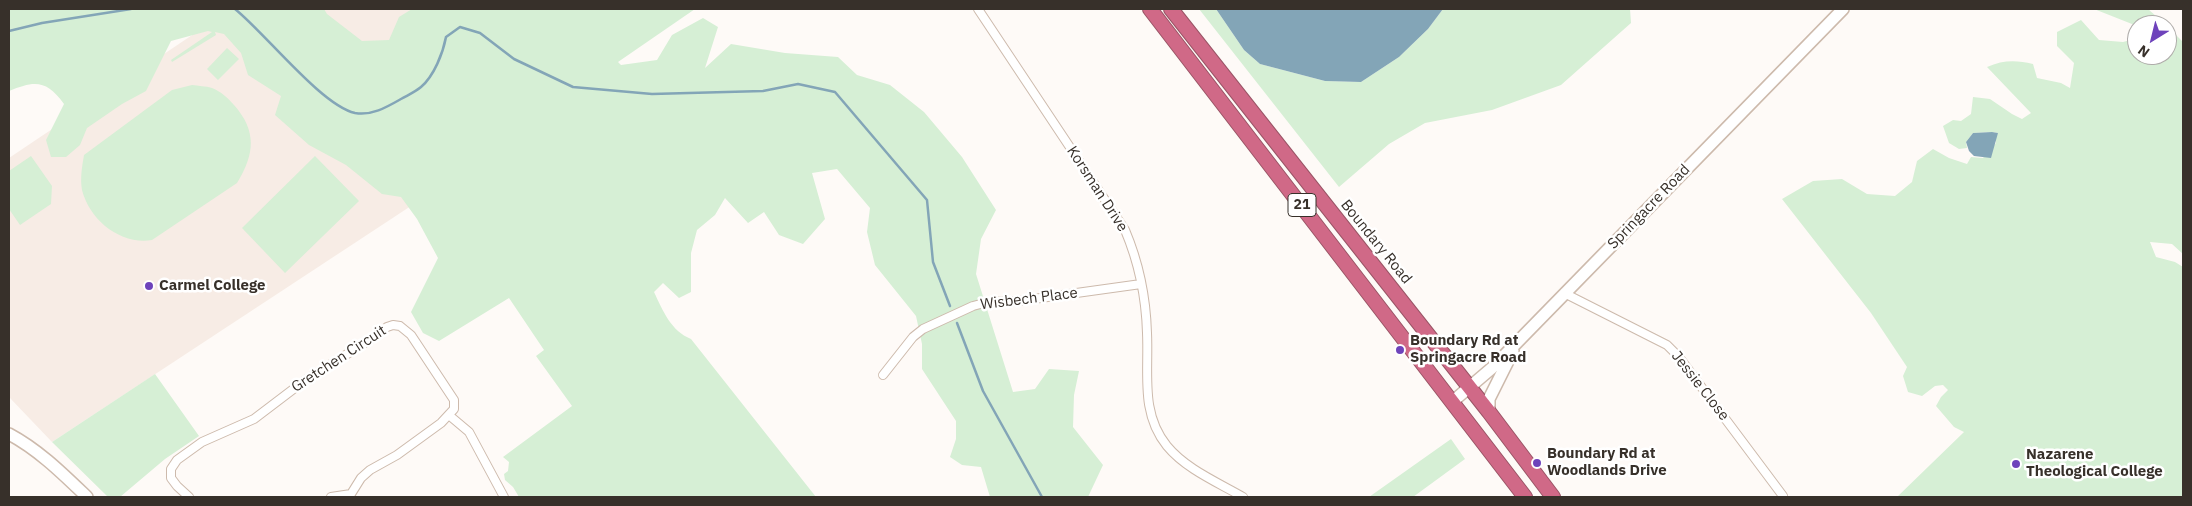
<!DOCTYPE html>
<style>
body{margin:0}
#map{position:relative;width:2192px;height:506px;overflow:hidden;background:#fefaf7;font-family:"IBM Plex Sans",sans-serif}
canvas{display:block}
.frame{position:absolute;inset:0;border:10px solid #37302a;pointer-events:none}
.north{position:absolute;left:2127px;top:15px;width:50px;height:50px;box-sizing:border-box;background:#fff;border:1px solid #afacaa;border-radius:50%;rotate:216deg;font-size:14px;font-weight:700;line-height:20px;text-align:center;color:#37302a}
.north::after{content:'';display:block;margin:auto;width:18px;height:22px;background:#6e43bb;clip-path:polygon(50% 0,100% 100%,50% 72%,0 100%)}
</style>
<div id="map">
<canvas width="2192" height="506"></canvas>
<div class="frame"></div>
<div class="north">N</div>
</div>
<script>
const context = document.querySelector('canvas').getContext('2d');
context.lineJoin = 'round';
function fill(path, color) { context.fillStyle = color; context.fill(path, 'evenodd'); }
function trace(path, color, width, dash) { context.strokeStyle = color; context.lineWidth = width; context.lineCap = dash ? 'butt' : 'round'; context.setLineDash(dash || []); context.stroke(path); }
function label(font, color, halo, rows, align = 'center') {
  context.font = font + ' "IBM Plex Sans",sans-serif'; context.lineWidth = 5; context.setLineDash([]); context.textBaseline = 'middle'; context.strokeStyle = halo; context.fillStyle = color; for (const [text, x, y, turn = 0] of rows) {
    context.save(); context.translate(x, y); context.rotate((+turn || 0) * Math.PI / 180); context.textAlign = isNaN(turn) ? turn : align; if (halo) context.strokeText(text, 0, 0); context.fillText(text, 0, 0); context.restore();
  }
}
fill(new Path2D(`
 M231,9H428L525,131L52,442L9,397V158Z`), '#f7ece5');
fill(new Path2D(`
 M9,9H324L327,14L362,41L389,40L399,17L412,9H695L618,62L621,65L657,60L672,35L703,18L718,27L705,68L731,44L785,53L838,57L857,75L890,85L924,112L962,157L996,210L981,239L976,274L1013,392L1035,389L1049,369L1079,371L1074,395L1073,427L1103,465L1088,497H990L981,467L962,465L950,457L956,439V421L922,369V344L916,316L875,265L867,232L870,208L837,169L812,173L825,219L803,244L779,235L764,212L748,223L725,198L715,215L697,230L691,253V292L679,298L663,283L654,292C663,311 671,331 691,339L816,497H519L513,487L505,480L504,474L508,471L509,462L503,457L572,406L536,356L544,350L509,298L439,341L423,333L411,312L438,258L417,219L401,197L382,194L346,165L309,145L275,115L281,96L248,75L241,53L224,34L215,32L216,35L172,62L171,60L212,32L208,31L171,41L146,91L122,104L87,128L80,145L66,157H51L46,140L64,104C47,80 35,80 9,91Z
 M1199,9H1216L1244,50L1260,64L1325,81L1361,82L1399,57L1428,29L1443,9H1630L1631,23L1561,85L1492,110L1425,123L1389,144L1339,187Z
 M2094,9H2148L2166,25L2137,26Z
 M2081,20L2099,40L2123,42L2134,39L2137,31V55H2167V26L2183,42V254L2172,244L2150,242L2156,257L2175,262L2183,267V497H1897L1964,432L1954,427L1936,406L1941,397L1948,390L1943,385L1935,386L1922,396L1908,392L1903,376L1907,367L1871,313L1782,199L1813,181L1842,179L1867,194L1895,196L1912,182L1917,161L1933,149L1949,158L1967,164L1971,157L1983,158L1996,143L1995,138L1998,133L1992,132L1973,133L1966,142L1967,148L1959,149L1949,143L1943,126L1953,120L1961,121L1971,114L1973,97L1990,99L2012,114L2022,119L2031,113L1987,67C2003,60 2016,60 2033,64L2037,78L2061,83L2070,88L2074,63L2057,46V32Z
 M227,48L239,59L218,80L207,69Z
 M192,85C198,86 206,86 212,88C220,91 228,98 234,105C257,131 255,154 237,183L152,240C121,245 90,221 82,190C80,178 82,167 84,155L172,90Z
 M31,156L52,186L51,204L20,225L9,209V171Z
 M315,156L359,201L285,273L242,228Z
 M155,374L199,436L165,459L120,497H108L52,442Z
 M1451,439L1465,459L1413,497H1369Z`), '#d6efd5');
fill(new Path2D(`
 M1216,9H1443L1428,29L1399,57L1361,82L1325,81L1260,64L1244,50Z
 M1992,132L1998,133L1991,158L1974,156L1969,151L1966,142L1973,133Z`), '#83a5b7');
trace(new Path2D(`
 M235,9C265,33 322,106 355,113C372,116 387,107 401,99C408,95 415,92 421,87C434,76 443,53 446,37L460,27L480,33L514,59L573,87L652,94L763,91L798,84L835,92L927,200L933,262L950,306
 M9,31L42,23L131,9
 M957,323L983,391L1042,497`), '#83a5b7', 2.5);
const street = new Path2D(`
 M978,9L1125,230C1139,263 1146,298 1147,333C1149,373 1140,413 1167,446C1186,469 1217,482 1243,497
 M1564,293L1667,345L1679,357L1783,496
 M883,375L913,337L923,329L973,306L988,302L1019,301L1141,284
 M450,416L469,432L504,497
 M189,497L177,486L171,478V469L177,460L202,442L254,419L304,381L368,341L387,327L393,325L400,326L411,335L454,400V409L441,423L397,455L370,470L361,478L351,494L331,497`);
const secondary = new Path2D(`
 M1452,402L1492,368L1843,9
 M1489,412V399L1513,351
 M9,434C39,450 63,474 87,497`);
const highway = new Path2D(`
 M1150,9L1525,497
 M1171,9L1489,412L1553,497`);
trace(street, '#cdbaac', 10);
trace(secondary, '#cdbaac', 14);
trace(highway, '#9a5566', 16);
trace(street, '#fff', 8);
trace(secondary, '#fff', 11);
trace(highway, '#d06987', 14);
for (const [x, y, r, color] of [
 [149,286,5,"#6e43bb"],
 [1400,350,5,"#6e43bb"],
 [1537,463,5,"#6e43bb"],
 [2016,464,5,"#6e43bb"]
]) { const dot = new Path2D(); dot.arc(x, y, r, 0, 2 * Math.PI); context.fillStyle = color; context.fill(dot); trace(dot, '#fff', 2); }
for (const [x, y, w] of [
 [1302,205,28]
]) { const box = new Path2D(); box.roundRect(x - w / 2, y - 11.5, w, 23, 4); context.fillStyle = '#fff'; context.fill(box); trace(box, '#37302a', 1); }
label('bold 14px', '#37302a', null, [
 ["21",1302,205]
]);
label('15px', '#37302a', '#fff', [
 ["Korsman Drive",1097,189,57],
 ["Springacre Road",1649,207,-46],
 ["Boundary Road",1376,242,51],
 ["Wisbech Place",1029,299,-7],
 ["Gretchen Circuit",339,359,-33],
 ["Jessie Close",1700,386,52]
]);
label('bold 15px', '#37302a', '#fff', [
 ["Carmel College",159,286],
 ["Boundary Rd at",1410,341],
 ["Springacre Road",1410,358],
 ["Boundary Rd at",1547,454],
 ["Woodlands Drive",1547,471],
 ["Nazarene",2026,455],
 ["Theological College",2026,472]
], 'left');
</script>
